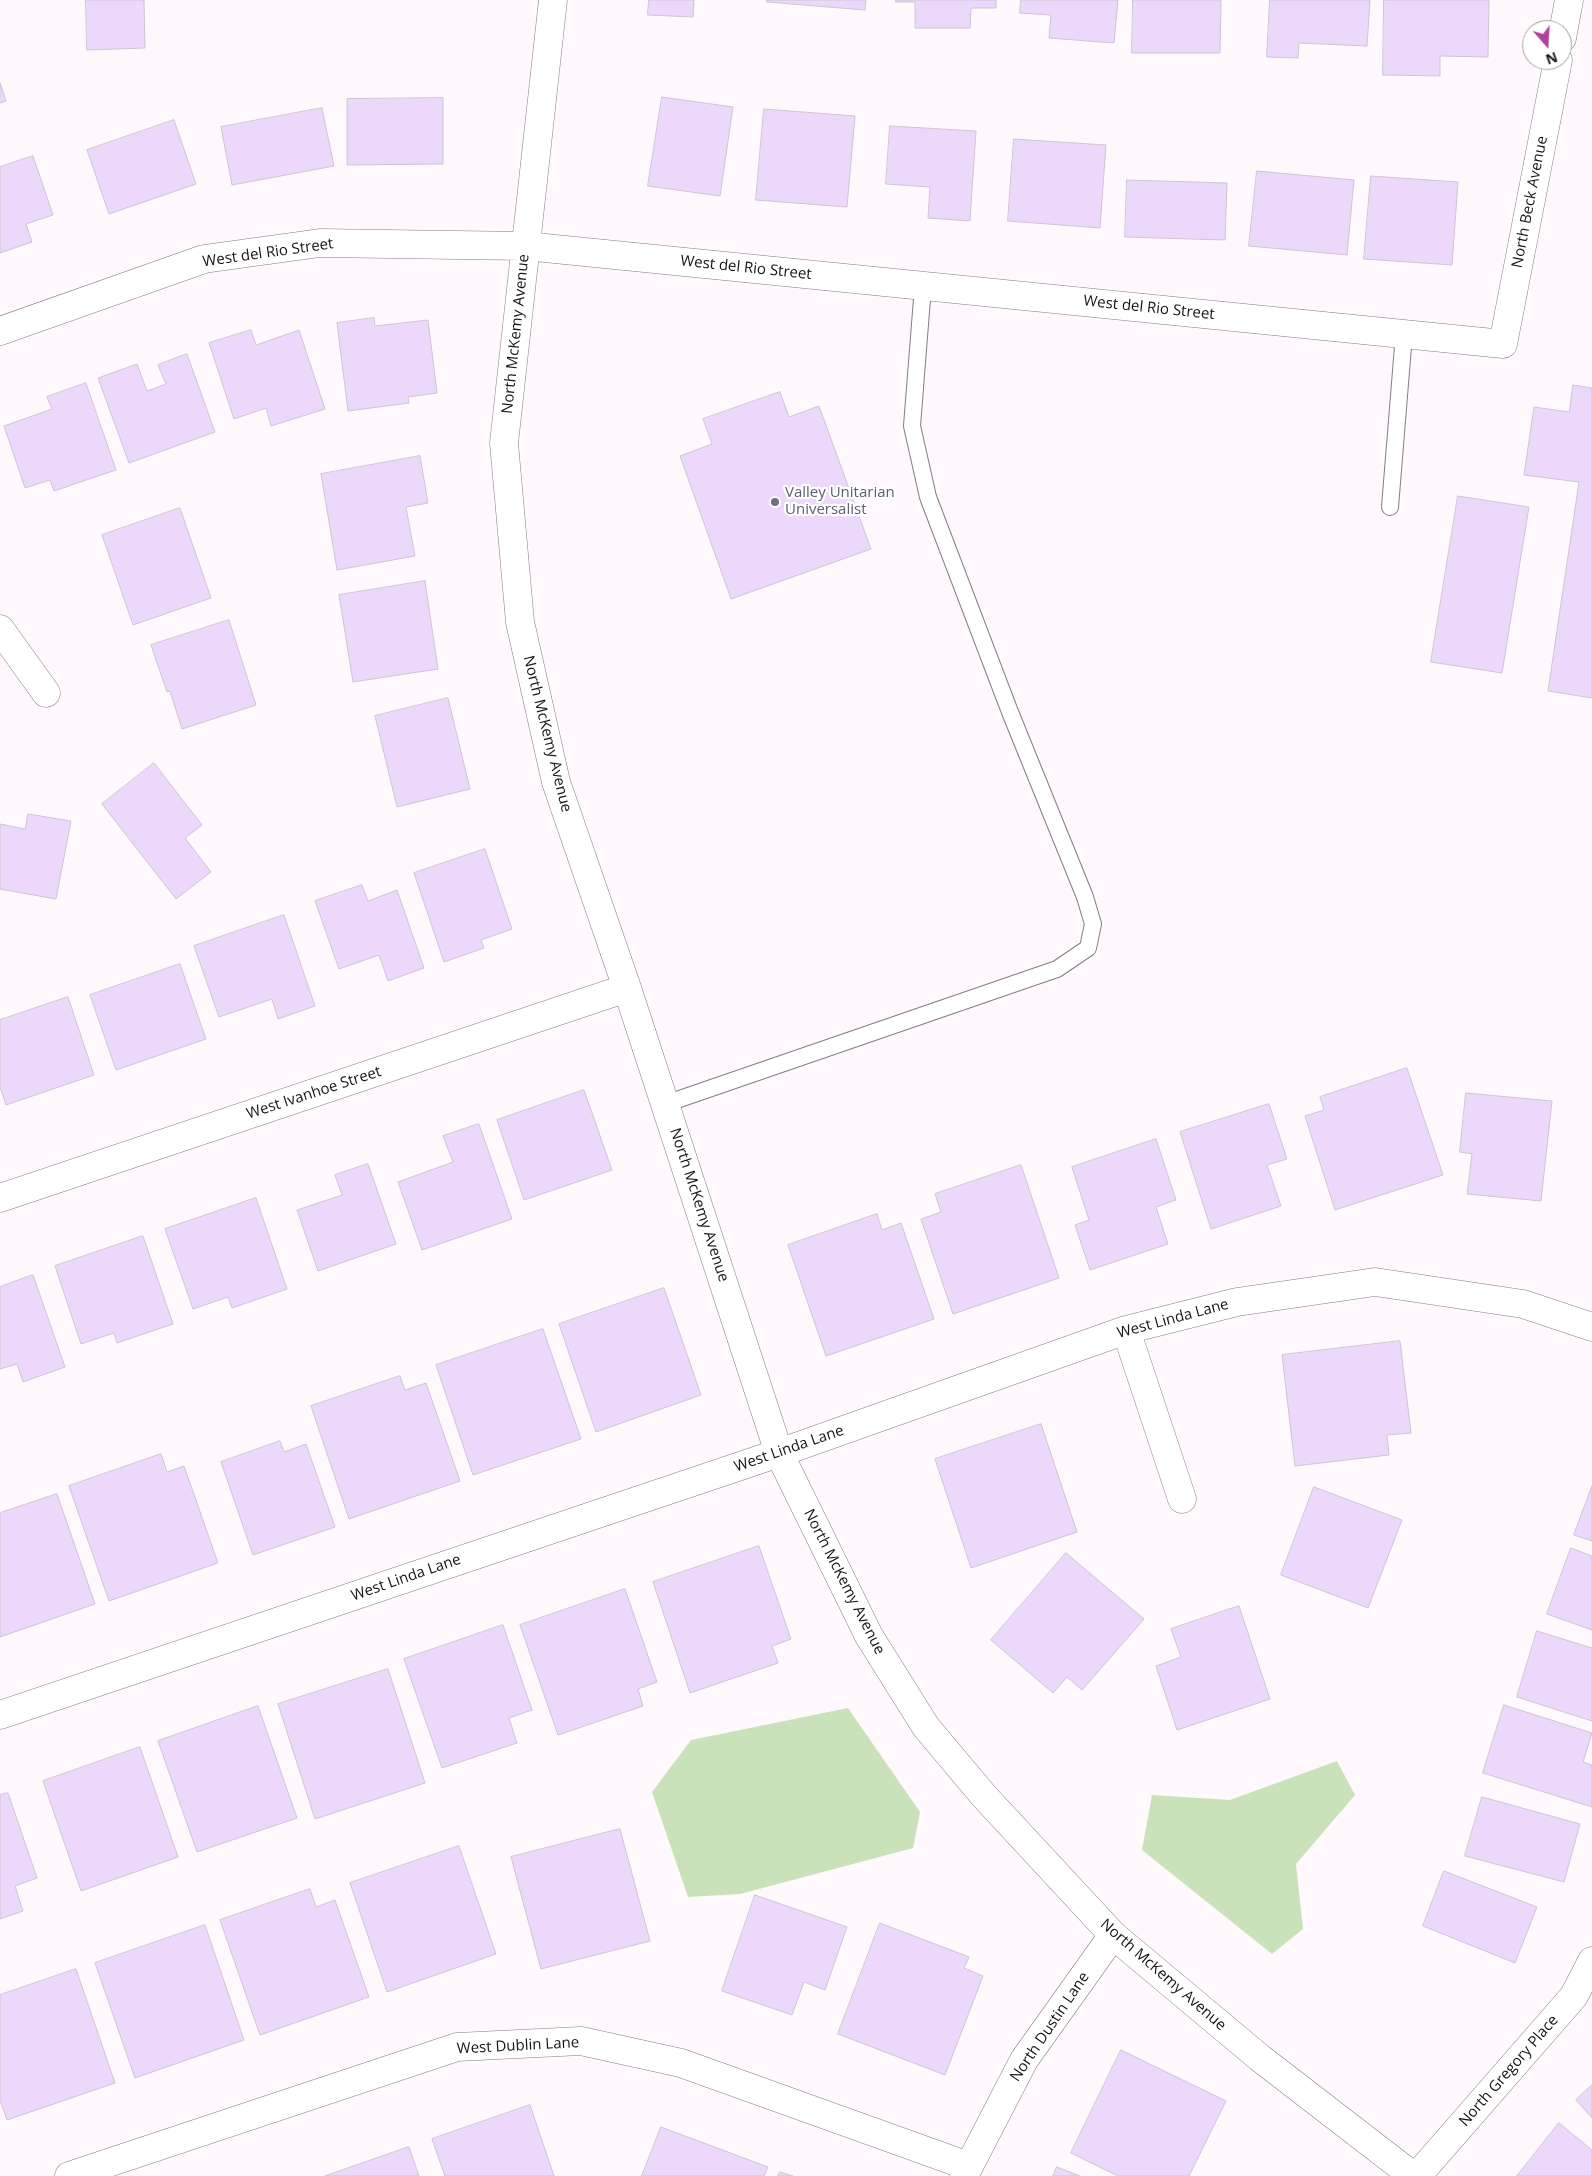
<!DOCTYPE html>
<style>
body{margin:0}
#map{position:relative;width:1592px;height:2176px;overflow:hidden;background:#fff9fe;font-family:"Open Sans",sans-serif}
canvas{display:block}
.north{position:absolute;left:1522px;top:20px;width:50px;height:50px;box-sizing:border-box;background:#fff;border:1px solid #a2a1a2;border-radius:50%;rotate:161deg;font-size:14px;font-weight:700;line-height:20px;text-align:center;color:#171316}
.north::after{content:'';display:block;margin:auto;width:18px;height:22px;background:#b1409b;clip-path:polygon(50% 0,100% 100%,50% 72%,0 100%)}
</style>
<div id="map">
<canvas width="1592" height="2176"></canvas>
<div class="north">N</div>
</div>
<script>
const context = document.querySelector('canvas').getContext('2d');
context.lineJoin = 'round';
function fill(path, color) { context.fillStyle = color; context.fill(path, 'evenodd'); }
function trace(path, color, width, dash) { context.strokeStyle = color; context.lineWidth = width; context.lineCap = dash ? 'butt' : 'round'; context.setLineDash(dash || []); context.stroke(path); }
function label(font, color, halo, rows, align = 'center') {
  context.font = font + ' "Open Sans",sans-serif'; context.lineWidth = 4.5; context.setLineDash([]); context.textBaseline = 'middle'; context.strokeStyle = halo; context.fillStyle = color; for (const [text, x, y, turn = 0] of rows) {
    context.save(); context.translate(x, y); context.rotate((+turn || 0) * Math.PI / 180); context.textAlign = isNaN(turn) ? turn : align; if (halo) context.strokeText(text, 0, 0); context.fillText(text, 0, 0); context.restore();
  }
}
fill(new Path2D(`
 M848,1708L920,1812L913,1848L740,1894L688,1897L652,1792L691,1740Z
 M1337,1761L1355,1795L1296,1864L1303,1929L1272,1954L1142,1850L1152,1795L1230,1800Z`), '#c9e2b9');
const building = new Path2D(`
 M86,0H144L145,48L87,50Z
 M649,0H694L693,17L648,15Z
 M767,0H866L865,10L767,2Z
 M896,0H996V8H971L970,28H915V2H896Z
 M1021,0H1118L1114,43L1049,38L1051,15L1020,13Z
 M1133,0H1221L1220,53H1132Z
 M1270,0H1370L1367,46L1299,43L1298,58L1267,57Z
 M1384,0H1489L1488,57L1440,56V76L1383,75Z
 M0,83L6,101L0,103Z
 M662,97L733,107L720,196L648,186Z
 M443,98V164L347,165V99Z
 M322,108L334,166L232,185L221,127Z
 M764,109L855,116L847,207L756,200Z
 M174,120L196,184L109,214L87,150Z
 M890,126L976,131L970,221L928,218L930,187L886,184Z
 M1014,139L1106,145L1100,228L1008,221Z
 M33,156L53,215L26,224L32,242L0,253V167Z
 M1257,171L1354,180L1347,255L1249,246Z
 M1371,176L1458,182L1452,265L1364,259Z
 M1127,180L1227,183L1225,240L1125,237Z
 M374,318L375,326L428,320L437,393L408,397L409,403L348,411L337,323Z
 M251,330L256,345L299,330L325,409L271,426L266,408L234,419L209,343Z
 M187,354L215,432L129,463L98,378L137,364L147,391L166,384L158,365Z
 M86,383L116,470L54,491L50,480L25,488L4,426L52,409L47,397Z
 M1573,385L1592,388V698L1548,691L1579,482L1524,475L1534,407L1569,412Z
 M780,392L789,417L819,406L871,549L731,599L680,456L712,444L703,419Z
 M420,456L428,503L406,507L415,556L337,570L321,474Z
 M1458,496L1529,507L1502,673L1431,662Z
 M180,508L211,598L133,625L102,535Z
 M425,581L438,669L353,682L339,595Z
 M229,620L256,705L182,729L170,691L167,692L151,645Z
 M448,698L470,789L397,807L375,716Z
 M154,763L202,825L185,838L211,872L176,899L102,804Z
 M28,814L71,821L56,899L0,889V824L25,829Z
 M485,849L512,929L481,940L484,948L444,962L414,873Z
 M362,885L368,901L397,890L424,968L388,981L379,955L339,969L315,901Z
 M284,915L315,1006L278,1019L272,999L219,1017L194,946Z
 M180,964L206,1039L116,1070L90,995Z
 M68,997L94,1075L6,1105L0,1087V1020Z
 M1407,1068L1443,1175L1335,1210L1305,1116L1324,1110L1320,1097Z
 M584,1090L612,1170L524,1200L497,1120Z
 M1466,1093L1552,1101L1541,1201L1467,1194L1472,1154L1460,1152Z
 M1269,1104L1287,1159L1267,1165L1281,1206L1211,1229L1180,1132Z
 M479,1124L512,1219L422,1250L398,1182L453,1162L443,1136Z
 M1156,1139L1176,1200L1156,1207L1168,1244L1090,1270L1075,1225L1089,1220L1072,1167Z
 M368,1164L396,1244L318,1271L297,1210L342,1195L335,1175Z
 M1021,1165L1059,1278L953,1314L921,1219L941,1212L935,1194Z
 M256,1198L287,1289L232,1308L228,1297L193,1309L165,1229Z
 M877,1214L882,1230L901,1223L934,1319L826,1356L788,1245Z
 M143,1236L173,1324L117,1343L114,1333L81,1344L55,1266Z
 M33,1275L65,1367L23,1382L17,1364L0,1369V1287Z
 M664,1288L701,1395L596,1432L559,1324Z
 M543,1329L581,1439L473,1475L436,1365Z
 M1400,1341L1411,1433L1387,1435L1389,1455L1295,1466L1282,1355Z
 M400,1376L405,1390L426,1383L460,1481L349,1519L311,1406Z
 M1041,1424L1077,1532L971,1568L935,1459Z
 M280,1441L284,1452L306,1444L335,1527L253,1555L221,1462Z
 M161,1454L167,1472L184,1466L218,1563L109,1601L69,1486Z
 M1592,1486V1541L1574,1535Z
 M1314,1487L1402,1520L1368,1608L1281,1575Z
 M57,1494L95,1604L0,1637V1513Z
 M759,1546L791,1639L772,1646L778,1663L690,1693L653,1582Z
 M1571,1548L1592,1556V1630L1547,1614Z
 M1066,1553L1144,1619L1082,1690L1067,1677L1053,1693L991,1640Z
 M625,1589L657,1682L638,1689L643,1706L558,1735L520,1625Z
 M1239,1606L1270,1699L1177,1730L1156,1666L1181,1657L1171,1629Z
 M503,1625L532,1710L509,1718L517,1743L442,1768L404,1659Z
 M1537,1631L1592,1648V1721L1517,1697Z
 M388,1669L425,1783L315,1819L278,1704Z
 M1504,1705L1592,1733L1583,1762L1592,1765V1807L1483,1773Z
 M258,1706L297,1818L197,1852L158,1741Z
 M140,1747L178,1857L81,1891L43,1781Z
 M8,1793L37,1878L15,1886L23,1911L0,1919V1795Z
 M1482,1797L1580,1824L1564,1882L1465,1856Z
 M620,1829L650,1941L541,1969L511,1857Z
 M459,1846L496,1954L387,1992L350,1883Z
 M1444,1871L1537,1907L1515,1963L1423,1926Z
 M310,1889L316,1907L335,1900L369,1997L260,2035L220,1920Z
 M755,1895L847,1927L825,1990L804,1982L792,2015L722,1991Z
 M880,1923L969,1957L964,1968L983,1976L945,2075L838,2034Z
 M205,1925L244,2040L135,2078L95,1963Z
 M76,1969L115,2083L7,2120L0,2100V1995Z
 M1121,2050L1226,2101L1189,2176H1118L1071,2153Z
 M1592,2085V2118L1576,2100Z
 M530,2105L554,2176H445L432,2139Z
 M1559,2123L1592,2150V2176H1517Z
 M661,2127L768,2167L764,2176H642Z
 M409,2147L419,2176H325Z
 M1057,2167L1080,2176H1053Z
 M780,2172L793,2176H778Z`);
fill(building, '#ecd8fa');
trace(building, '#ccc6d1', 1);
const lane = new Path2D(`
 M1390,507L1404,334
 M665,1104L1057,969L1088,948L1093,924L1085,897L1010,712L928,497L912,426L923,286`);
const street = new Path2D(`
 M553,0L504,443L520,622L556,782L627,988L779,1453L869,1636L926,1727L984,1796L1113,1935L1260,2058L1413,2176
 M1562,38L1569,0
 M0,331L204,259L320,243L525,246L1503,344L1558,60
 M0,629L46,693
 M0,1198L627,988
 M1126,1330L1182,1499
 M0,1715L779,1453L1126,1330L1237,1302L1375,1282L1523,1304L1592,1327
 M69,2176L457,2047L581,2041L681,2063L968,2166
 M964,2176L1024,2060L1113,1935
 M1417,2176L1574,1996L1592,1961`);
trace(lane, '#847c84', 18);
trace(street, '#847c84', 29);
trace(lane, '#fff', 16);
trace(street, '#fff', 28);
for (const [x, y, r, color] of [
 [775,502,5,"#6b7280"]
]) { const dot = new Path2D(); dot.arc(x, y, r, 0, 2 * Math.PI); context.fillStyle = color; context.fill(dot); trace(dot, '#fff', 2); }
label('15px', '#171316', '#fff', [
 ["North Beck Avenue",1530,202,-79],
 ["West del Rio Street",268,253,-8],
 ["West del Rio Street",746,268,6],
 ["West del Rio Street",1149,308,6],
 ["North McKemy Avenue",516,334,-84],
 ["North McKemy Avenue",547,734,76],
 ["West Ivanhoe Street",314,1093,-18],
 ["North McKemy Avenue",699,1205,72],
 ["West Linda Lane",1173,1319,-15],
 ["West Linda Lane",789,1449,-19],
 ["West Linda Lane",406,1578,-19],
 ["North McKemy Avenue",844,1582,63],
 ["North McKemy Avenue",1163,1975,41],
 ["North Dustin Lane",1050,2027,-56],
 ["West Dublin Lane",518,2046,-3],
 ["North Gregory Place",1509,2071,-49]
]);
label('15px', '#5b616d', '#fff', [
 ["Valley Unitarian",785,493],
 ["Universalist",785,510]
], 'left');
</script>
